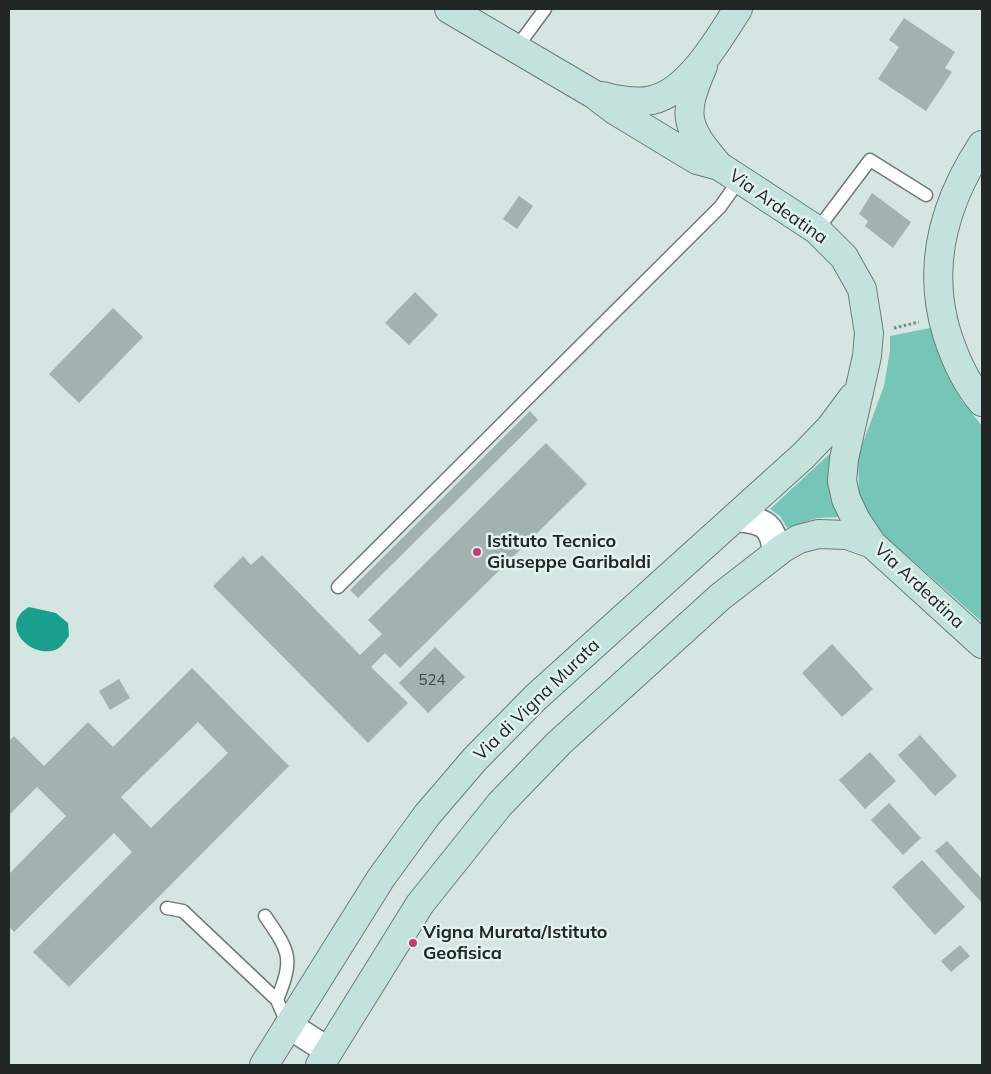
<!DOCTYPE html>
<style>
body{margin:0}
#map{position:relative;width:991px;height:1074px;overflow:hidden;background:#d5e6e2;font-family:Mulish,sans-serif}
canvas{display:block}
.frame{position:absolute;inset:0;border:10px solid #212725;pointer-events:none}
</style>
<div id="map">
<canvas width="991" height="1074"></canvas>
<div class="frame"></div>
</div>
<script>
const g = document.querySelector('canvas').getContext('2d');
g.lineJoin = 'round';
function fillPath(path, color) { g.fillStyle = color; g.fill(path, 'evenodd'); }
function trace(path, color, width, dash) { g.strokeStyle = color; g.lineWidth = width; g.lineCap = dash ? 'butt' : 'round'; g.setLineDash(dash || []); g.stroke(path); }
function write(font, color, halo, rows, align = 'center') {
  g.font = font + ' Mulish,sans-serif'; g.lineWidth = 5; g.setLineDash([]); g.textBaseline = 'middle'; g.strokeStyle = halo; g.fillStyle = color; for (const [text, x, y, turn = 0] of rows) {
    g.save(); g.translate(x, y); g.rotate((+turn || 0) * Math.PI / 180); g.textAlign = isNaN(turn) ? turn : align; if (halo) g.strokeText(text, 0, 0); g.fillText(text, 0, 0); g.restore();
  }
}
fillPath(new Path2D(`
 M935,327l5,28 10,25 11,20 21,26v196l-104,-92 -15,-21 -4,-16 -1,-37 26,-70 6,-36v-14z
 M838,446l5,71 -26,1 -30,10 -7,-12 -10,-7z`), '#75c6b6');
fillPath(new Path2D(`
 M29,607l27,6 12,10 1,13c-5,7 -9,14 -18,15 -25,4 -51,-28 -22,-44z`), '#1b9f8d');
fillPath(new Path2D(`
 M904,18l51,34 -10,16 7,4 -26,39 -48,-32 21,-32 -10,-7z
 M872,193l39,29 -18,26 -28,-22 3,-5 -9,-7z
 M519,196l14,10 -16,23 -14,-10z
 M415,292l23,23 -29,30 -24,-22z
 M113,308l30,29 -64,66 -30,-29z
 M530,411l8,9 -180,178 -8,-8z
 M546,443l41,41 -187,184 -15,-15 -14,14 37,36 -40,40 -155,-157 30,-30 8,9 11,-10 98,100 22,-21 -14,-14z
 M832,644l41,45 -31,28 -40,-44z
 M435,647l30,30 -37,36 -29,-30z
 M192,668l97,98 -220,221 -36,-35 99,-100 -18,-19 -100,99 -5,-6v-52l57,-58 -29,-29 -28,28v-74l5,-5 30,30 44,-44 25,25zM198,722l30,31 -77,75 -30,-31z
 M119,679l11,19 -20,12 -11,-19z
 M920,735l37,41 -22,20 -37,-41z
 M870,752l26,29 -31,28 -26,-29z
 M889,803l32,35 -18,17 -32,-35z
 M947,841l35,38v24l-47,-52z
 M922,860l43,47 -30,28 -43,-48z
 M960,945l10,11 -19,16 -10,-11z`), '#a2b2af');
const service = new Path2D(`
 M517,47l28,-38
 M817,230l53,-70 56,35
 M338,587l382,-380 20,-28
 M167,908l16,3 94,89 11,25
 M265,916c25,36 29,42 12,84`);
const minor = new Path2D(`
 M734,518c28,2 40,5 42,36
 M288,1025l41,26`);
const secondary = new Path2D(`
 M449,9l146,86 21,16 81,49 22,6 34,22 64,42 27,27 18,32 7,44 -2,23 -23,103 -2,22 4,18 10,21 16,24 110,100
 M703,66c-21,49 -19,59 16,100
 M602,96c15,4 34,8 50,4 37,-8 67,-62 86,-91
 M982,145c-38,58 -56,121 -35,189 8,25 18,48 35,68
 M264,1065l117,-187 46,-63 48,-56 60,-61 268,-242 27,-28 23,-31
 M320,1065l100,-161 80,-100 59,-61 161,-146 63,-49 16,-9 19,-5 29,1 25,9`);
trace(service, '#6c7b77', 15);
trace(minor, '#6c7b77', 29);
trace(secondary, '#6c7b77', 30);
trace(new Path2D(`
 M894,328l25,-6`), '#7c8784', 3, [2.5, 2.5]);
trace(service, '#fff', 12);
trace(minor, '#fff', 26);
trace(secondary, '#c3e2dd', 28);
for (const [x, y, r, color] of [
 [477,552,5,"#c63c74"],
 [413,943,5,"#c63c74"]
]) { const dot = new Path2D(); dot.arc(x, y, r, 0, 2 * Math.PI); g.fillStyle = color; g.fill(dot); trace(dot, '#e2f3ef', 2); }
write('15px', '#414a48', null, [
 ["524",432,680]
]);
write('18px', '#212725', '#e2f3ef', [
 ["Via Ardeatina",778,207,35],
 ["Via Ardeatina",919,586,43],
 ["Via di Vigna Murata",537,700,-44]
]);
write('bold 18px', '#212725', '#e2f3ef', [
 ["Istituto Tecnico",487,542],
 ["Giuseppe Garibaldi",487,563],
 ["Vigna Murata/Istituto",423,933],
 ["Geofisica",423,954]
], 'left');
</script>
